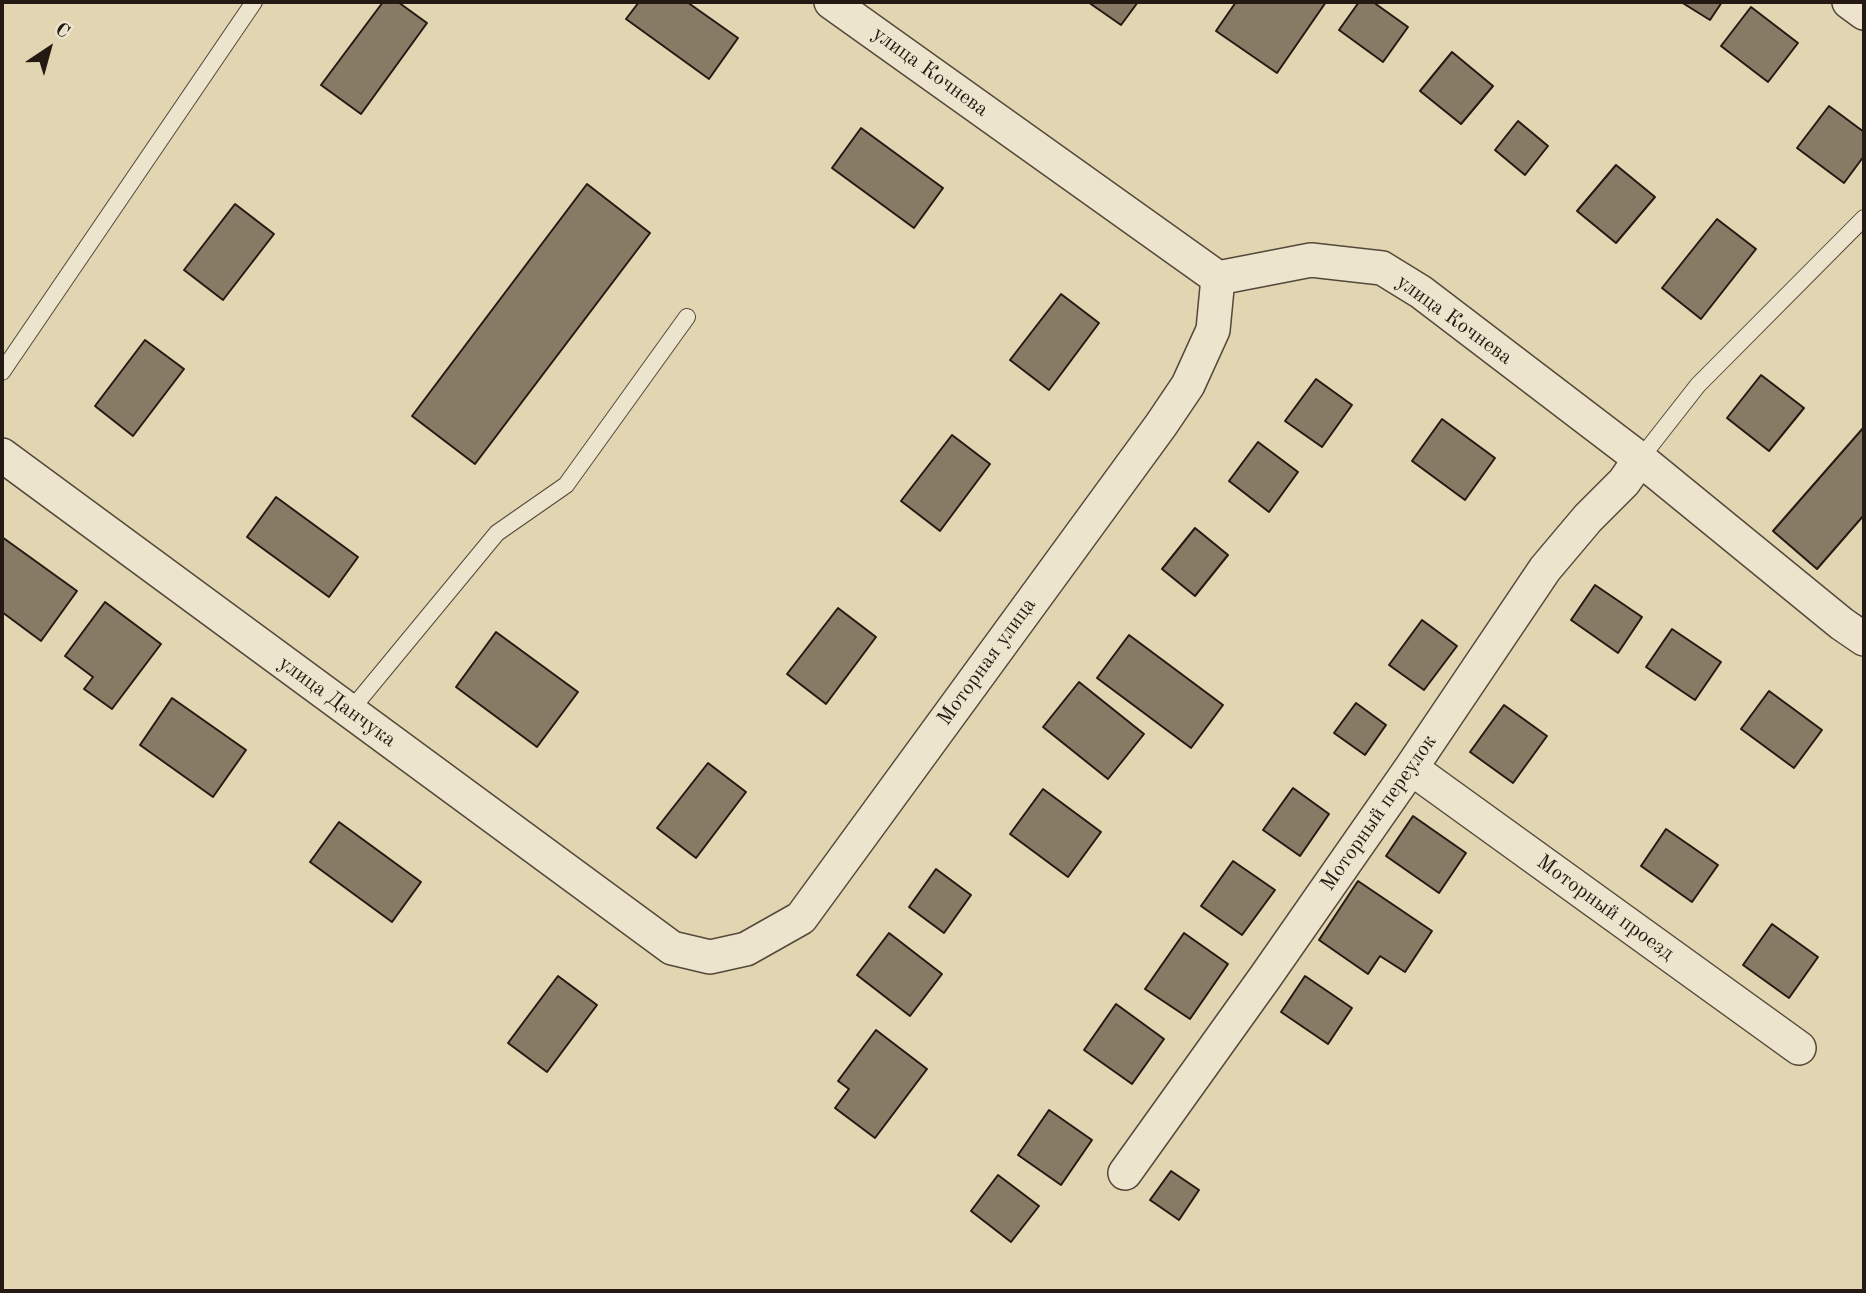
<!DOCTYPE html>
<meta charset="utf-8">
<style>
body{margin:0}
#map{position:relative;width:1866px;height:1293px;overflow:hidden;background:#e2d5b1;font-family:"Old Standard TT",serif}
canvas{display:block}
.frame{position:absolute;inset:0;border:4px solid #251913;pointer-events:none}
.north{position:absolute;left:14px;top:14px;width:70px;height:70px;-webkit-text-stroke:5px #ece4cc;paint-order:stroke;rotate:36deg;font-size:19px;font-weight:700;line-height:28px;text-align:center;color:#251913}
.north::after{content:'';display:block;margin:auto;width:24px;height:32px;background:#251913;clip-path:polygon(50% 0,100% 100%,50% 72%,0 100%)}
</style>
<div id="map">
<canvas width="1866" height="1293"></canvas>
<div class="frame"></div>
<div class="north">С</div>
</div>
<script>
const g = document.querySelector('canvas').getContext('2d');
g.lineJoin = 'round';
function fillPath(path, color) { g.fillStyle = color; g.fill(path, 'evenodd'); }
function trace(path, color, width, dash) { g.strokeStyle = color; g.lineWidth = width; g.lineCap = dash ? 'butt' : 'round'; g.setLineDash(dash || []); g.stroke(path); }
function write(font, color, halo, rows, align = 'center') {
  g.font = font + ' "Old Standard TT",serif'; g.lineWidth = 6; g.setLineDash([]); g.textBaseline = 'middle'; g.strokeStyle = halo; g.fillStyle = color; for (const [text, x, y, turn = 0] of rows) {
    g.save(); g.translate(x, y); g.rotate((+turn || 0) * Math.PI / 180); g.textAlign = isNaN(turn) ? turn : align; if (halo) g.strokeText(text, 0, 0); g.fillText(text, 0, 0); g.restore();
  }
}
const building = new Path2D(`
 M383,2h15l29,21 -66,91 -40,-29z
 M639,2h48l51,36 -29,41 -83,-60z
 M1088,2h50l-17,23z
 M1236,2h90l-49,71 -61,-42z
 M1359,2h14l35,25 -25,35 -44,-32z
 M1681,2h41l-12,18z
 M1751,7l47,36 -30,39 -47,-36z
 M1452,52l41,34 -32,38 -41,-33z
 M1829,106l35,26v24l-20,27 -47,-35z
 M1518,121l30,25 -23,29 -30,-25z
 M861,128l82,60 -29,40 -82,-60z
 M1616,165l39,32 -39,46 -39,-32z
 M587,184l63,49 -175,231 -63,-48z
 M235,204l39,30 -51,66 -39,-30z
 M1717,219l39,30 -55,70 -39,-31z
 M1061,294l38,29 -50,67 -39,-30z
 M145,340l39,29 -51,67 -38,-30z
 M1761,375l43,33 -35,43 -42,-33z
 M1316,379l36,26 -30,42 -37,-26z
 M1442,419l53,39 -30,42 -53,-39z
 M1864,427v88l-47,54 -44,-38z
 M952,435l38,29 -50,67 -39,-30z
 M1258,442l40,30 -29,40 -40,-31z
 M276,497l82,60 -29,40 -82,-60z
 M1195,528l33,27 -33,41 -33,-27z
 M2,537l75,54 -36,50 -39,-29z
 M1595,585l47,32 -24,36 -47,-33z
 M105,602l56,42 -49,65 -28,-20 9,-12 -28,-21z
 M838,608l38,29 -50,67 -39,-30z
 M1422,620l35,26 -33,44 -35,-25z
 M1672,629l49,33 -26,38 -49,-33z
 M496,632l82,60 -41,55 -81,-60z
 M1129,635l94,70 -32,43 -94,-70z
 M1079,682l65,52 -36,45 -65,-52z
 M1769,691l53,39 -28,38 -53,-39z
 M172,698l74,52 -33,47 -73,-52z
 M1356,703l30,22 -21,30 -31,-22z
 M1504,705l43,31 -34,47 -43,-31z
 M708,763l38,29 -50,66 -39,-30z
 M1293,788l36,26 -29,42 -37,-26z
 M1043,789l58,43 -33,45 -58,-43z
 M1413,816l53,37 -27,40 -53,-37z
 M339,822l82,60 -29,40 -82,-60z
 M1666,829l52,36 -26,37 -51,-36z
 M1233,861l42,29 -33,45 -41,-29z
 M936,869l35,26 -27,38 -35,-26z
 M1358,881l74,50 -27,41 -25,-16 -12,18 -49,-34z
 M1772,924l46,33 -29,41 -46,-33z
 M889,933l53,41 -32,42 -53,-41z
 M1184,933l44,31 -38,55 -45,-30z
 M558,976l39,29 -50,67 -39,-29z
 M1305,976l47,32 -24,36 -47,-32z
 M1116,1004l48,35 -32,45 -48,-34z
 M876,1030l51,39 -52,69 -40,-30 14,-19 -11,-8z
 M1049,1110l43,30 -31,45 -43,-30z
 M1171,1171l28,19 -20,30 -29,-20z
 M998,1175l41,31 -28,36 -40,-31z`);
fillPath(building, '#877b65');
trace(building, '#251913', 2);
const service = new Path2D(`
 M2,372l252,-370
 M1640,459l58,-74 166,-167
 M350,711l147,-178 69,-48 121,-168`);
const minor = new Path2D(`
 M831,2l387,276 93,-18 71,8 39,24 219,167 202,165 22,15
 M1849,2l15,11
 M2,455l670,493 38,9 36,-8 55,-31 360,-493 27,-40 25,-55 5,-52
 M1411,768l388,280
 M1125,1173l141,-197 145,-208 134,-199 43,-51 36,-36 16,-23`);
trace(service, '#54483a', 18);
trace(minor, '#54483a', 36);
trace(service, '#ece4cc', 16);
trace(minor, '#ece4cc', 33);
write('21px', '#251913', '#ece4cc', [
 ["улица Кочнева",930,72,36],
 ["улица Кочнева",1454,320,36],
 ["Моторная улица",987,662,-54],
 ["улица Данчука",337,702,36],
 ["Моторный переулок",1379,813,-55],
 ["Моторный проезд",1605,908,36]
]);
</script>
